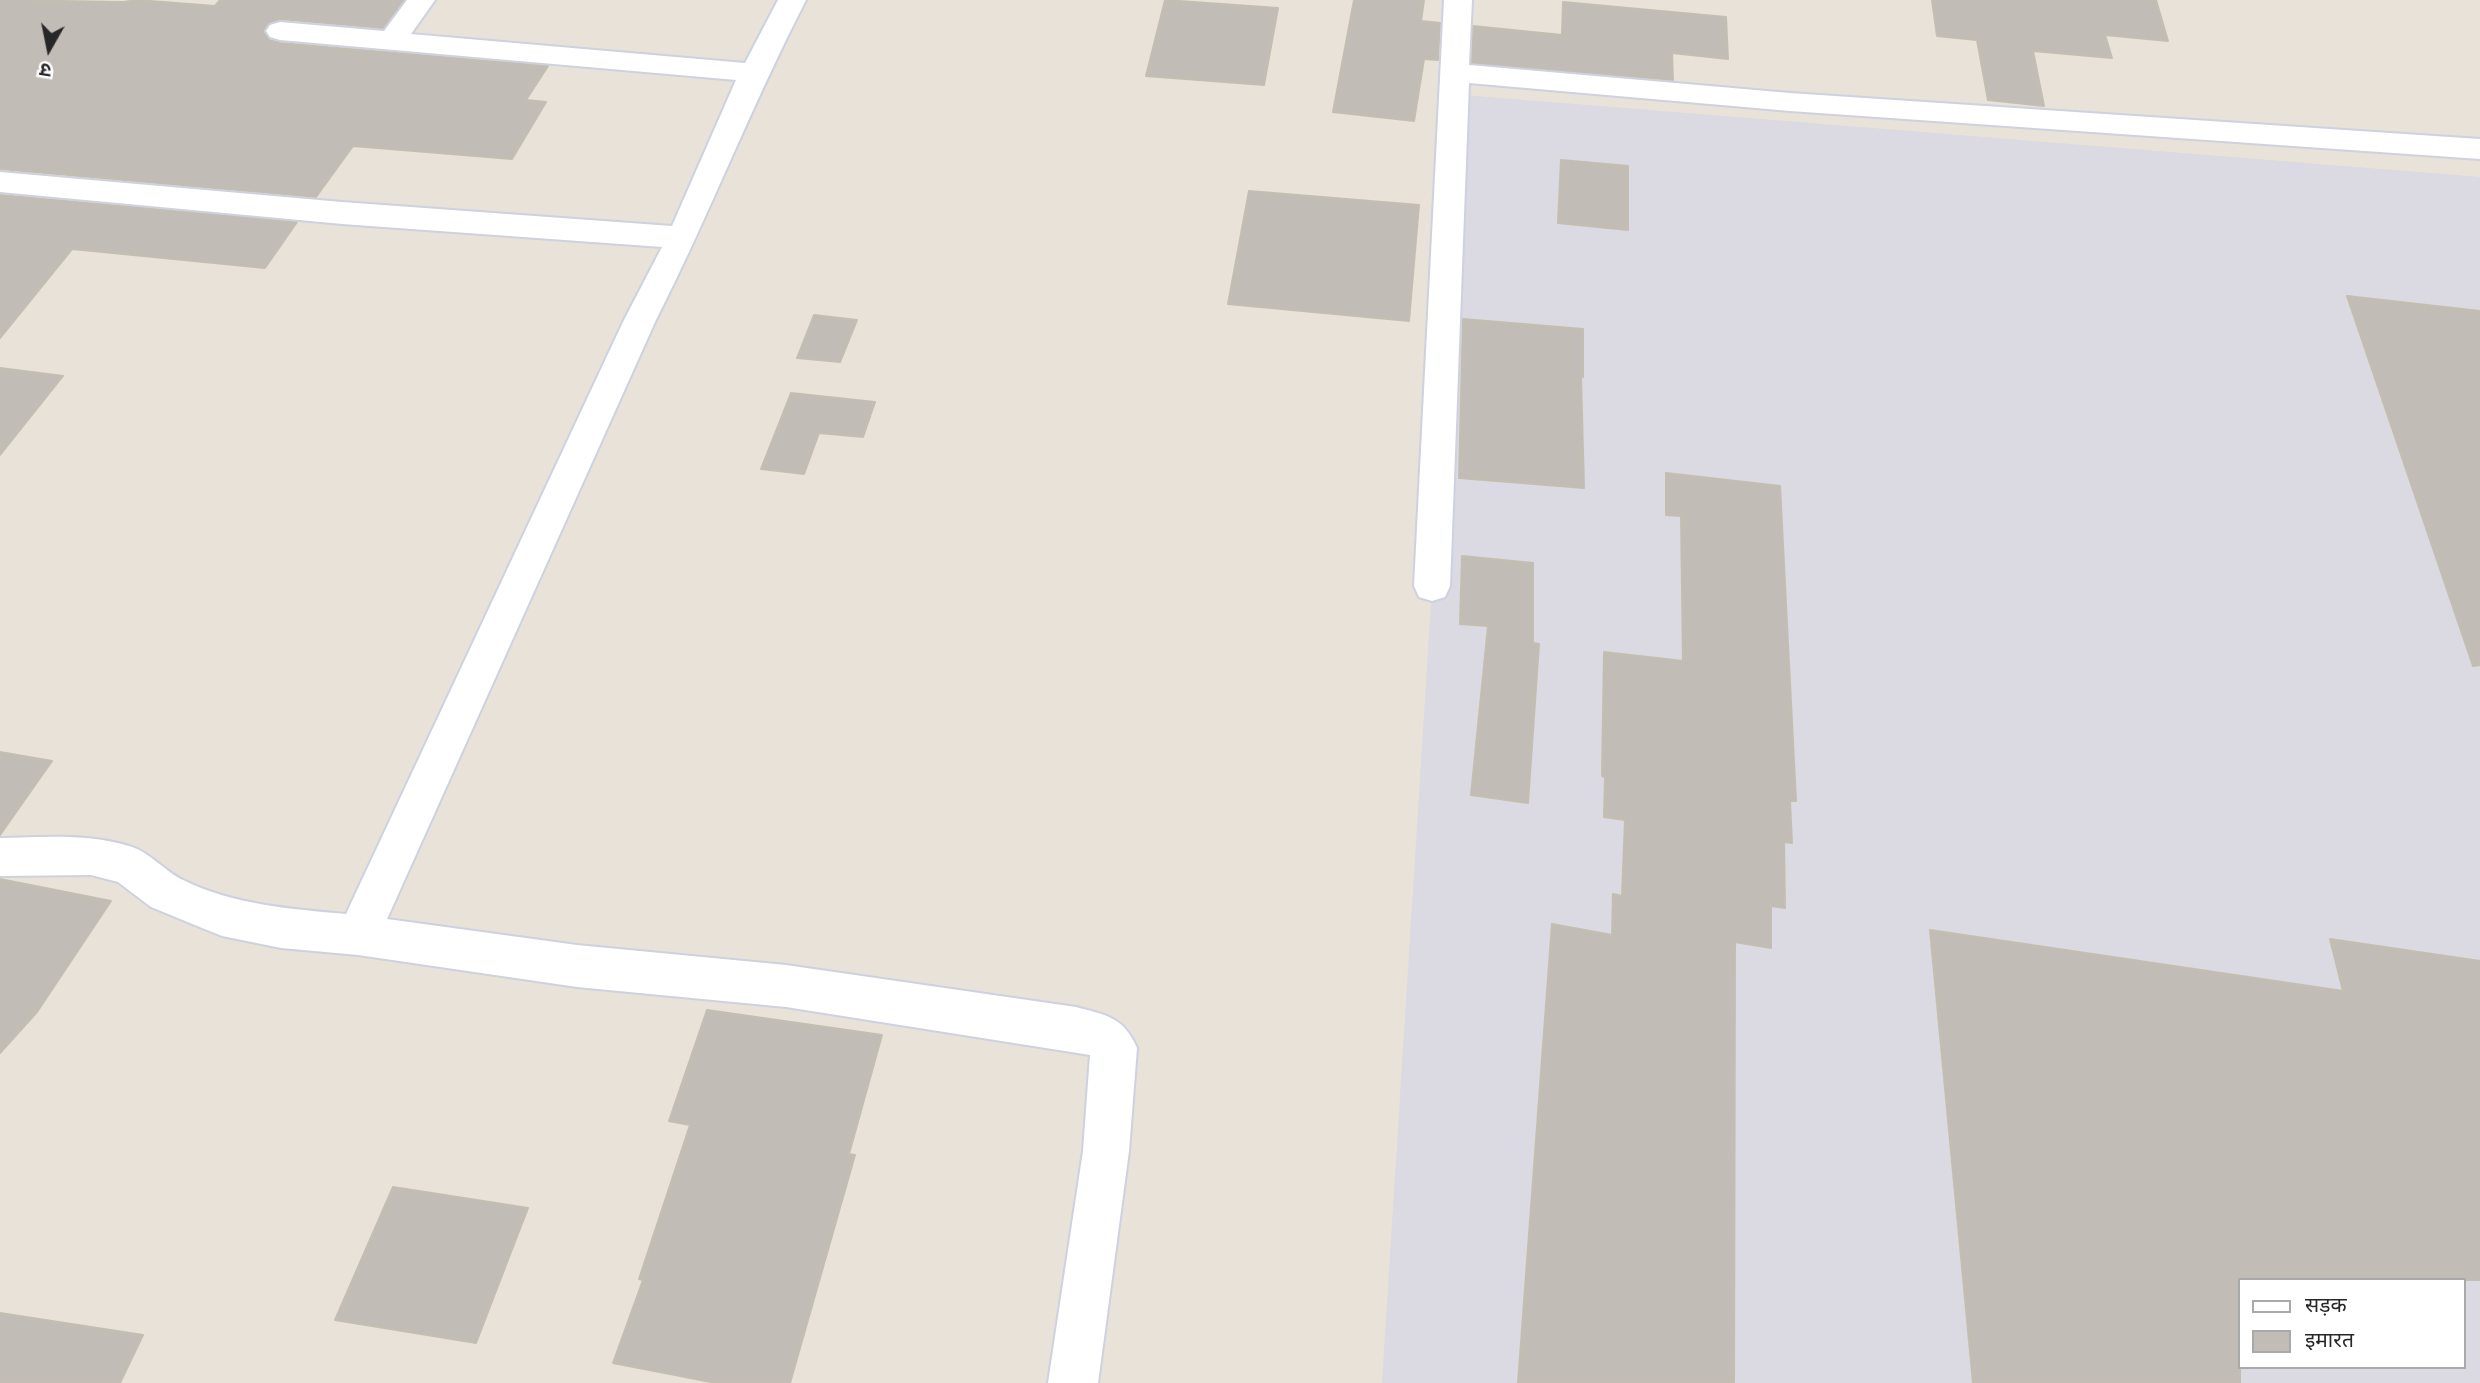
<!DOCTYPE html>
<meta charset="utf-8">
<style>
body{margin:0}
#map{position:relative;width:2480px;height:1383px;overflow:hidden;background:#e9e2d8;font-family:Roboto,"Noto Sans Devanagari",sans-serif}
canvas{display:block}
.legend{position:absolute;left:2238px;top:1278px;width:228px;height:91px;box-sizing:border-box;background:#fff;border:2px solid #a9a9a9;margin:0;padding:9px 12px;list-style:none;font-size:21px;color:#272727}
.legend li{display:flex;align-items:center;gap:14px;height:35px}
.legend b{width:35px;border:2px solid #a9a9a9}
.north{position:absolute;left:14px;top:14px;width:70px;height:70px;-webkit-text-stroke:5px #fff;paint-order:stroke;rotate:189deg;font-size:19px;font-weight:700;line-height:28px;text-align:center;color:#272727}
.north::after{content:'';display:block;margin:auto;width:24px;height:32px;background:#272727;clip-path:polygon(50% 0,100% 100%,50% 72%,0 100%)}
</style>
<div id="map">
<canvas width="2480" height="1383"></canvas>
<ul class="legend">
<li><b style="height:9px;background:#fff"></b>सड़क</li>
<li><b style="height:19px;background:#c1bcb5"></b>इमारत</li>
</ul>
<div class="north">उ</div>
</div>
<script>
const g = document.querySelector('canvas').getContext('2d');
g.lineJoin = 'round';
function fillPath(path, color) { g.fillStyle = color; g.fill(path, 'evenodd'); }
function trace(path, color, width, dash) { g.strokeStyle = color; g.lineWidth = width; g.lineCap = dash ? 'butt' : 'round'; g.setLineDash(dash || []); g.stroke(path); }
fillPath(new Path2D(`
 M1463,95l1017,82v1206h-1098zM2240,1280h224v87h-224z`), '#dbd9e1');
const building = new Path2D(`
 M0,0l123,2 14,-2 78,6 5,-6h184l-21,28 -103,-9 -12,5 -4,8 5,8 11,3 268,23 -22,34 20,2 -34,57 -159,-13 -37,51 -316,-28z
 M1165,0l113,8 -14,77 -118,-9z
 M1354,0h70l-3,21 19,2 -2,37 -14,-1 -10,62 -81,-9z
 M1932,0h224l12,41 -63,-6 7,23 -79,-7 11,55 -56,-6 -11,-60 -40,-4z
 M1563,2l163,15 2,42 -56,-6 1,27 -201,-17 1,-37 89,9z
 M1561,160l67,6v64l-70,-7z
 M1249,191l170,14 -10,116 -181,-17z
 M0,195l297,27 -32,46 -193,-19 -72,89z
 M2347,296l133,15v354l-7,1z
 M814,315l43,5 -17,42 -43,-4z
 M1463,319l120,10v48h-2l3,111 -125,-10z
 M0,368l63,8 -63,79z
 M791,393l84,9 -12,35 -44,-4 -15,41 -43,-5z
 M1666,473l114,13 16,315h-6l2,42 -8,-1 1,66 -14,-2v42l-36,-6 -1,441h-216l34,-459 60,11 1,-41 9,2 3,-76 -21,-3 1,-40 -3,-1 2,-124 79,9 -2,-145 -15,-1z
 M1462,556l71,7v80l6,1 -11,159 -57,-8 17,-169 -28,-2z
 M0,752l52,9 -52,74z
 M0,879l111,22 -74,111 -37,41z
 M1930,930l413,61 -13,-52 150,22v319h-240v103h-267z
 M707,1010l175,25 -33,119 6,1 -65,228h-74l-103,-20 30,-83 -4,-1 51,-154 -21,-4z
 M393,1187l135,21 -52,135 -141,-23z
 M0,1313l143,22 -23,48h-120z`);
fillPath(building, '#c1bcb5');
trace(building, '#c4beb2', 2);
const street = new Path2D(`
 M407,0h28l-24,34 334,29 33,-63h28c-55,106 -97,216 -151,322l-268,597 190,26 209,20 290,42c30,8 48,10 61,41l-8,103 -31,232h-50l35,-232 7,-96 -304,-48 -209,-20 -219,-32 -77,-7 -59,-12 -15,-6 -56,-23 -33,-25 -27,-7 -91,1v-38c43,-1 87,-5 129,8 21,6 35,25 54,34 51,25 108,29 163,34l277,-592 39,-75 -320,-23 -342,-32v-20l342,30 330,24 64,-146 -456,-40 -10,-3 -4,-6 4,-6 10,-3 104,9z
 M1444,0h28l-3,65 321,28 690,46v20l-690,-48 -321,-28 -19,503 -5,11 -13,4 -13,-4 -5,-11z`);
trace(street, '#cdd1e0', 4);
fillPath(street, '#fff');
</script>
